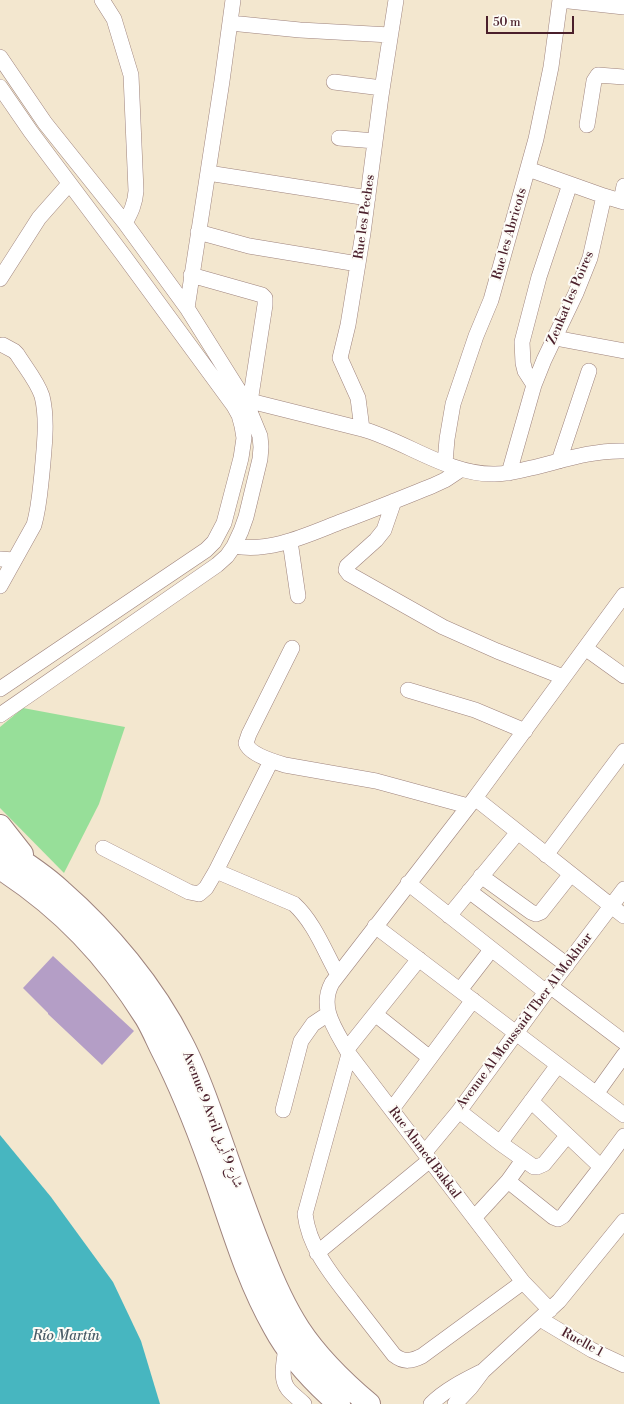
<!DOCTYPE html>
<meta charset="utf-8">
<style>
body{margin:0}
#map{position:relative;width:624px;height:1404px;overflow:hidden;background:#f3e7cf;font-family:"Libre Bodoni",serif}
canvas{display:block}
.scale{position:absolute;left:486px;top:16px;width:88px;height:18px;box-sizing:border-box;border:2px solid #4a1f2b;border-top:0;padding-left:5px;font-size:12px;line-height:14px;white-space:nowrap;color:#4a1f2b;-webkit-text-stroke:3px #fdfcf7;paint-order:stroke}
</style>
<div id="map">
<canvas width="624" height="1404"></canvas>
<div class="scale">50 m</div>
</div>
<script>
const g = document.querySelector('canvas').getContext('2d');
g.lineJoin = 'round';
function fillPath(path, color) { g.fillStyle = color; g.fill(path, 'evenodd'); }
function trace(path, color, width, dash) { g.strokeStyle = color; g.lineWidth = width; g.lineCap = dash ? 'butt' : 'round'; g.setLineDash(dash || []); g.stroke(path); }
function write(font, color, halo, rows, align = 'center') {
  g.font = font + ' "Libre Bodoni",Amiri,serif'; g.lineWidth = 4; g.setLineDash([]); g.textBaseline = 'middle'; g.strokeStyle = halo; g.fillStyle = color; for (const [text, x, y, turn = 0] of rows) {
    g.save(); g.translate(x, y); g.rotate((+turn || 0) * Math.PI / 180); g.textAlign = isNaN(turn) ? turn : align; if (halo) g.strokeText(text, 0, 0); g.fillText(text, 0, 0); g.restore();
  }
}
fillPath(new Path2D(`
 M23,708l102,19 -26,77 -35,69 -64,-65v-81z`), '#97df99');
fillPath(new Path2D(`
 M0,1135l51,62 62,85 28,59 19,63h-160z`), '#47b6c0');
fillPath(new Path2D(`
 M53,956l81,75 -32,34 -54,-51v-1l-25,-25z`), '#b49ec6');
const minor = new Path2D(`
 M102,0l12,19 17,56 5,116c-1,13 -5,21 -11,32
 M560,0l64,7
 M230,23l70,7 90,5
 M0,57l45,66 80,100 62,85 59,94 14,34 1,11 -1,12 -14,58 -5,14 -7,15 -7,10 -10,9 -217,150
 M334,82l48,6
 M0,87l31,45 93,124 110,150 5,9 3,11 2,12 -3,20 -17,65 -10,19 -8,8 -206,139
 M587,125l7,-44 4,-6 26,2
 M339,138l36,3
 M208,173l160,25
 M604,196l20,6
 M621,201l3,-15
 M198,232l51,14 109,18
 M191,275l71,20 3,3v7l-15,97
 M0,279l39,-61 30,-34
 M187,308l35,-227 11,-81
 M555,338l69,13
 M534,385l-9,-14 -2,-8 -1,-21 17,-65 31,-93
 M238,404l8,-2 12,1 104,26c44,12 86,46 133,45 12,0 24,-3 36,-6 30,-7 61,-18 93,-17
 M362,429l-4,-31 -18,-40 8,-33 15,-92 18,-137 15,-96
 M559,461l30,-90
 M445,463l2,-24 6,-35 23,-68 15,-36 45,-161 15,-72 9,-67
 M509,473l25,-88 10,-25 32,-67 14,-35 14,-62 -76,-27
 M394,501l-10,29 -8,10 -29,26 -1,4 3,4 94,53 54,24 66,26
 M290,541l8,55
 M234,546c37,7 75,-12 109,-25 30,-11 59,-23 89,-35l13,-6 15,-10
 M0,559l14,1
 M0,586l34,-61c5,-17 6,-34 8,-52 2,-24 6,-53 0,-77 -5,-15 -17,-29 -25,-42l-3,-3 -11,-6
 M292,648l-43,86 -3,9c3,11 29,19 39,22l91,16 92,25
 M585,648l39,28
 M408,690l67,20 50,21
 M475,798l149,118
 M103,848l86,44 10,2 7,-6 10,-17 55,-110
 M546,855l78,-104
 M216,871l78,33c20,18 31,48 44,71
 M481,876l50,36 5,2 5,-2 30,-38
 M408,883l138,109
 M469,891l98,74
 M449,916l69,-84
 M375,926l249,189
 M550,986l74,56
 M460,990l31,-40
 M375,1014l55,44
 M347,1049l72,-90
 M349,1054l-44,160c4,34 27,61 47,87 14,18 28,36 42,54 10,8 18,6 28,1l101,-74
 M596,1094l28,-39
 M531,1101l70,66 23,-31
 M392,1109l81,-109
 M283,1110l18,-69 12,-17 15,-10
 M459,1111l41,32 34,24h3l7,-3 23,-28
 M500,1143l58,-78
 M425,1152l34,-41 87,-119 78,-103
 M508,1181l45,36 5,2 5,-3 38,-49
 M474,1218l34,-37 15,-21
 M317,1253l113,-93
 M550,1310l-27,-28 -174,-228c-12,-23 -31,-45 -17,-71l143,-185 149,-203
 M540,1319l52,31 32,15
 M286,1346c-1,14 -7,31 2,43 4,5 11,10 16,15
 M431,1404c14,-14 32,-23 50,-32
 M455,1404l16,-17 12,-16 76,-70 65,-80`);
const highway = new Path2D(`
 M0,826l22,28
 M0,847c21,13 43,27 61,44 47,41 93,96 121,152 11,21 19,42 27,64 18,49 34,99 54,148 10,26 21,51 36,74 19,29 44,53 70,75
 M0,868c62,40 107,88 146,150 6,10 11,22 16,32 19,37 34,75 48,114 20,55 35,112 64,163 15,28 41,56 65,77`);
trace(minor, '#9e837d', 16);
trace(highway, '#9e837d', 24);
trace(minor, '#fff', 15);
trace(highway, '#fff', 22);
write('13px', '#4a1f2b', '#fdfcf7', [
 ["Rue les Peches",365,217,-82],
 ["Rue les Abricots",510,234,-74],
 ["Zenkat les Poires",571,298,-67],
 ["Avenue Al Moussaid Tber Al Mokhtar",525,1021,-53],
 ["Avenue 9 Avril شارع 9 أبريل",212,1120,69],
 ["Rue Ahmed Bakkal",424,1153,53],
 ["Ruelle 1",582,1343,29]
]);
write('italic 14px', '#495b67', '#fdfcf7', [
 ["Río Martín",66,1337]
]);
</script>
